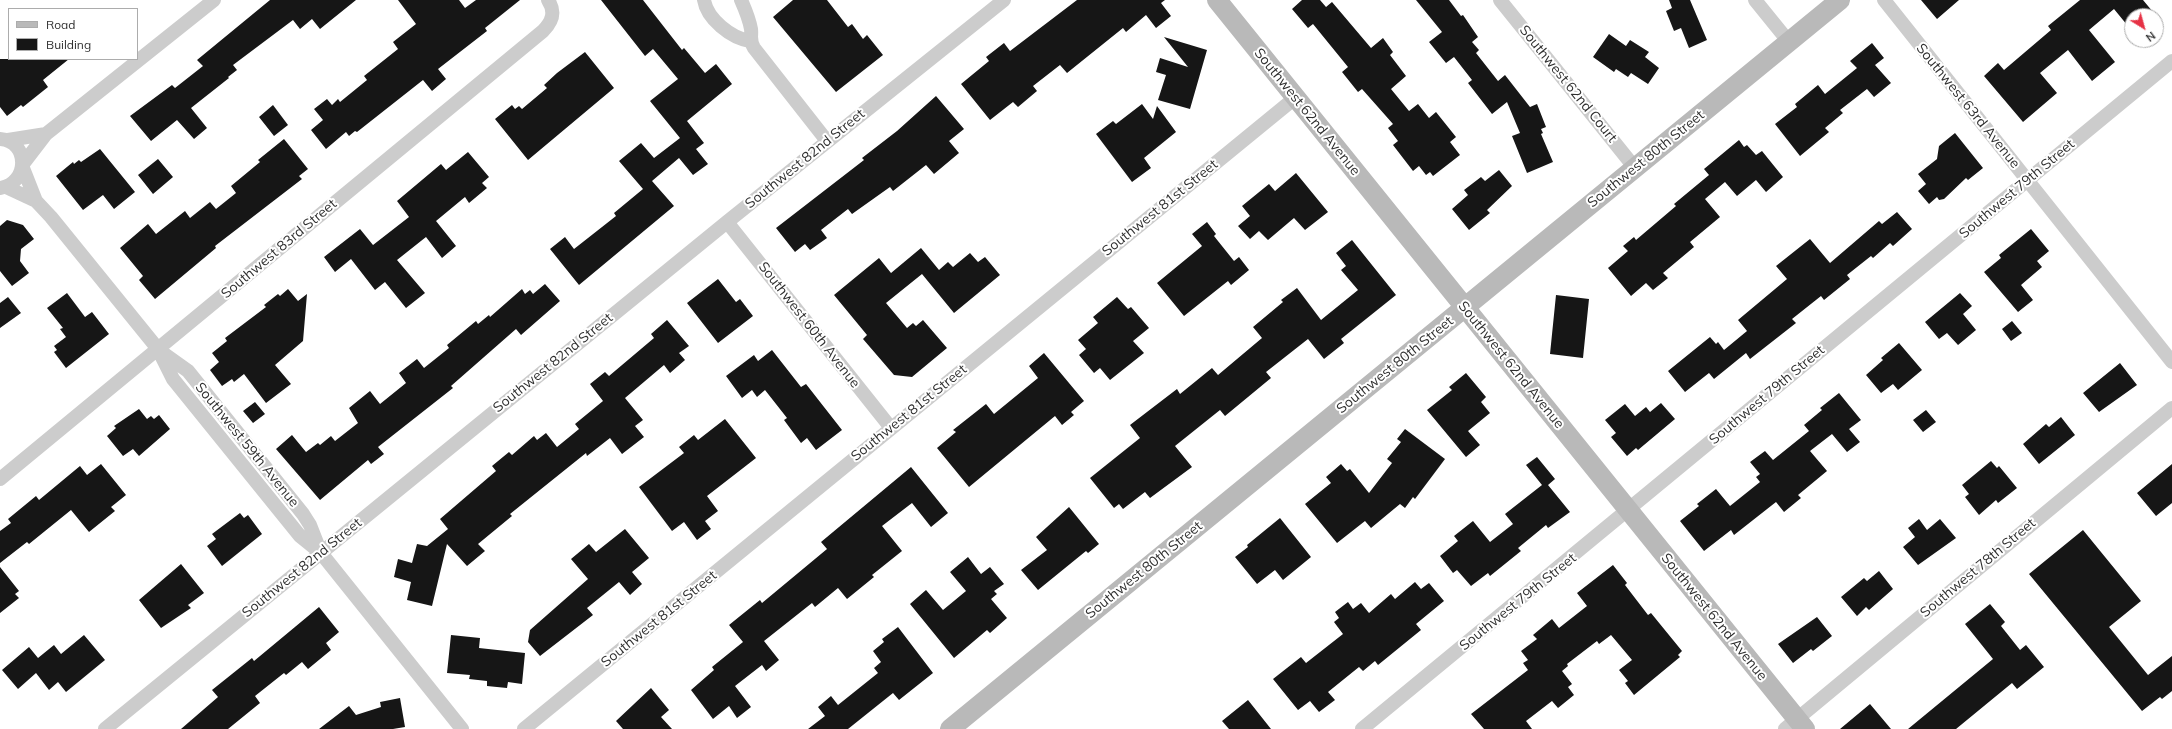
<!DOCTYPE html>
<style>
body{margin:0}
#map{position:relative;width:2172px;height:729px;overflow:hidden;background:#fff;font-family:Mulish,sans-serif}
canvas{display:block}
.legend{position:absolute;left:8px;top:8px;width:130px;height:52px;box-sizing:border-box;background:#fff;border:1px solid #acacac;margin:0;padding:5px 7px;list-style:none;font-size:12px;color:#2f2f2f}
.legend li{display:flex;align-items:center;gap:8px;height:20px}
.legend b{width:20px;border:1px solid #acacac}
.north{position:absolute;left:2124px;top:8px;width:40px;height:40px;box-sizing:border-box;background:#fff;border:1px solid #acacac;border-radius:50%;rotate:143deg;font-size:11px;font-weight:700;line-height:16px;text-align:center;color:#2f2f2f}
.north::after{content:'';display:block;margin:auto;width:14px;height:18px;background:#e63245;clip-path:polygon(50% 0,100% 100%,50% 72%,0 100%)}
</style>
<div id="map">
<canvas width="2172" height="729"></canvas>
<ul class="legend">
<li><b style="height:5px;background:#b9b9b9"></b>Road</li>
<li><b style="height:11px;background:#161616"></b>Building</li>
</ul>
<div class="north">N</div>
</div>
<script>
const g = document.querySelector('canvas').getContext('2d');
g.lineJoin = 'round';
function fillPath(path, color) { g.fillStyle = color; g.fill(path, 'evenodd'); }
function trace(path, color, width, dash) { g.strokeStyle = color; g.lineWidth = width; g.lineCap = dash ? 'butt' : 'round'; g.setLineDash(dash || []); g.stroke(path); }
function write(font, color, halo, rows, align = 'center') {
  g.font = font + ' Mulish,sans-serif'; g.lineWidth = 4; g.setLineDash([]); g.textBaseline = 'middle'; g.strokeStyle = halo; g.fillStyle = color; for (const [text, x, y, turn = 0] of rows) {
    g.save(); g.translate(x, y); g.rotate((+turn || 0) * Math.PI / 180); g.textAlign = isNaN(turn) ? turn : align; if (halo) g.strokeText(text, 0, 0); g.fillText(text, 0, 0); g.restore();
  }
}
fillPath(new Path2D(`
 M270,0h86l-36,29 -8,-10 -12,10 -7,-9 -60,45 4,5 -9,7 1,1 -38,30 16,20 -13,11 -17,-19 -26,21 -21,-25 42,-31 3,3 28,-22 -6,-6z
 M398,0h61l6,8 11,-8h44l-35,28 2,3 -49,38 8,10 -14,12 -9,-11 -66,52 -2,-1 -6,5 -3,-4 -20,17 -15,-19 12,-10 -9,-11 13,-10 5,6 6,-6 2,3 27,-22 -3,-4 34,-27 -5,-7 23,-18z
 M601,0h42l39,50 2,-2 21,25 11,-9 16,20 -45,37 17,22 -8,6 12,15 -15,11 -14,-17 -27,23 22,25 -95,79 -29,-36 15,-12 9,12 42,-33 -2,-3 29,-24 -24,-28 22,-18 13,15 26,-20 -30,-37 28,-22 -25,-30 -8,7z
 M793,0h34l21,27 4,-3 11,15 4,-4 16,20 -47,37 -63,-75z
 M1077,0h88l-4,3 10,13 -15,12 -10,-13 -20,17 -3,-4 -56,45 -7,-8 -27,21 4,5 -19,16 -5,-5 -23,18 -29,-36 28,-23 -3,-4 18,-14 6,8z
 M1302,0h18l6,7 6,-5 39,46 12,-10 10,14 -3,3 16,21 -15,13 18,22 9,-7 11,14 7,-6 20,25 -6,5 10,13 -27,21 -3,-4 -4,3 -7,-9 -6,5 -20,-26 5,-4 -10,-13 5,-4 -31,-35 -4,3 -16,-20 6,-5 -35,-43 -5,4 -16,-19z
 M1416,0h33l12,16 2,-1 15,22 -6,5 7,8 -3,3 22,28 7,-6 25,32 7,-3 9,23 -5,2 2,4 -2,1 12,28 -26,11 -15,-37 8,-3 -13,-31 -15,12 -24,-31 4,-3 -18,-23 -8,6 -17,-21 13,-10z
 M1669,0h21l17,40 -18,8 -8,-20 -7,3 -8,-20 6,-3z
 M1921,0h38l-22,19z
 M2080,0h63l20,24 -7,5v-13h-24v15l-18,-22 -25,21 26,32 -23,19 -24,-31 -28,23 17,20 -34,29 -39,-46 14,-13 6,7 47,-40 -3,-4z
 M1609,34l17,12 4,-6 19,12 -4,5 14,11 -11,16 -17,-11 -3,4 -12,-8 -2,3 -21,-15z
 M1164,37l43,13 -17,59 -32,-9 8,-25 -10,-3 4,-14 28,9z
 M1872,43l12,15 -9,7 16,18 -17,14 -7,-8 -27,21 3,3 -18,15 4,4 -29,24 -25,-32 22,-17 -2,-3 23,-19 7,9 32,-26 -7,-7z
 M585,52l29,36 -86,72 -33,-41 17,-14 3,4 4,-3 3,3 25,-21 -3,-3 13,-12z
 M0,59h69l-26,21 5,7 -25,20 -2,-2 -14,11 -7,-9z
 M936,96l28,33 -15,12 10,12 -25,21 -8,-9 -33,26 -3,-4 -38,27 -4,-5 -27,21 6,8 -17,12 -5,-6 -10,8 -19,-24 88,-68 -2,-2 35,-27z
 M1142,104l11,15 4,-13 19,26 -32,26 7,10 -19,14 -36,-48 17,-13 3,3z
 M273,105l15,20 -14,11 -15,-19z
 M1955,133l28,35 -15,12 -2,-2 -22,21 -5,1 -2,-3 -8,7 -11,-13 8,-7 -8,-10 19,-15 2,-13z
 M284,139l24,30 -9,7 3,3 -87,67 1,2 -61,51 -16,-19 4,-4 -23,-28 28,-24 8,10 29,-23 5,7 20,-16 6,7 20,-16 -5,-7 29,-24 -2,-2z
 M1739,140l5,7 3,-2 9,10 6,-4 21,26 -17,15 -10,-12 -19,16 -12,-14 -20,17 15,18 -30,25 4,5 -31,26 5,5 -15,12 -7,-7 -15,13 -23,-28 20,-17 -5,-5 11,-9 2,3 40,-34 -2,-2 35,-29 -5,-6z
 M100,149l35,43 -21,17 -11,-14 -20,15 -27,-34 17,-14 1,2 5,-4 2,2z
 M468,152l21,25 -7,6 5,5 -18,15 -4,-6 -29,24 20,25 -14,12 -16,-21 -29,23 28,33 -19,15 -21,-26 -10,8 -24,-31 -16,13 -11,-15 36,-28 13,16 36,-28 -12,-16 44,-37 5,6z
 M158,159l15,18 -20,17 -15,-19z
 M1499,170l13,16 -25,24 3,3 -21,17 -17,-21 16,-14 -4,-5 17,-13 4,4z
 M1296,173l32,39 -23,18 -11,-12 -26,22 -9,-9 -9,8 -12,-13 12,-10 -8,-10 27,-22 6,7z
 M1897,212l15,17 -19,17 -3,-3 -17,15 -2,-2 -24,19 3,4 -26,21 -3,-4 -29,23 4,4 -46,36 -4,-6 -32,26 -5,-6 -24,19 -17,-21 42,-34 6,7 2,-2 6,8 23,-19 -9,-11 49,-41 -11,-13 34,-27 20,24 49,-42 3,3z
 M7,220l16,5 11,14 -13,10 -1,12 9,12 -17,13 -12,-15v-45z
 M1207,222l9,12 -2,2 20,25 5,-4 10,13 -18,15 -3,-4 -44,35 -27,-33 45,-37 -10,-12z
 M2031,229l18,22 -12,10 5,6 -21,18 12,15 -15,12 -34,-40 17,-14 -2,-3z
 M1352,240l44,55 -55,44 3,4 -20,16 -16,-20 -42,33 5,6 -46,38 -5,-6 -45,36 17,21 -42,31 -5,-6 -22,17 -4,-5 -5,4 -24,-30 50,-40 -10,-13 47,-36 3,5 32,-26 6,7 44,-37 -9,-11 30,-25 -2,-2 16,-12 24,32 37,-30 -17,-20 5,-4 -10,-13z
 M921,248l18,22 9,-8 5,5 17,-14 8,9 7,-5 15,18 -46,38 -32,-39 -36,29 21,25 6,-5 3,3 7,-6 24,28 -35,29 -18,-2 -31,-36 4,-4 -33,-40 45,-37 12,15z
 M718,279l18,23 4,-3 13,17 -35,27 -31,-40z
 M545,284l15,17 -39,34 -5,-6 -65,57 2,2 -75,59 6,7 -13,10 -3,-4 -48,40 -44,-51 16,-14 14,17 12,-9 2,2 11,-9 4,5 23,-18 -9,-15 21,-17 10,13 26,-21 -7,-10 18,-14 7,9 25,-20 -2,-3 29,-24 2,3 11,-9 1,2 32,-28 3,5 5,-4 3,4z
 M288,289l10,12 9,-7 -4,47 -28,24 16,19 -25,19 -22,-29 -10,8 -2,-3 -10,7 -12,-16 9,-8 -7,-9 15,-12 -2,-3 41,-31 -2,-2 14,-11 2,2z
 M67,293l18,24 7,-5 17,22 -43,34 -12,-16 3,-2 -3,-4 12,-9 -6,-8 3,-1 -16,-20z
 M1960,293l12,13 -9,8 13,16 -18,15 -11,-12 -8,6 -14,-17z
 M1556,295l33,4 -6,59 -33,-4z
 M8,297l13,16 -21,15v-25z
 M1117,297l11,12 3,-2 18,21 -16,13 11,12 -34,27 -10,-12 -6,5 -15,-18 7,-6 -8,-9 20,-17 -5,-6z
 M667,320l22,26 -10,7 6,7 -15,13 -6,-8 -39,33 18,22 -8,6 9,11 -22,17 -12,-16 -23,18 -1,-3 -76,61 2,2 -34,28 7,7 -18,15 -20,-22 -15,62 -25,-6 4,-18 -17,-5 4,-18 14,4 5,-19 10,2 21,-17 -8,-10 56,-48 -4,-5 17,-14 3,3 22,-19 3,4 9,-7 11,14 22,-18 -4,-5 28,-23 -13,-17 15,-12 4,4 45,-38 -3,-4z
 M2012,321l10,12 -11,8 -9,-12z
 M1899,343l23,27 -24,20 -5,-6 -12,9 -15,-18 17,-15 -2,-2z
 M772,350l29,37 5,-3 36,46 -26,20 -9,-12 -6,5 -17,-23 3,-2 -22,-28 -8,7 -5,-7 -10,8 -16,-22 28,-21 4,6z
 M1044,353l40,48 -13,11 3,3 -12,10 -7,-9 -86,71 -32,-39 19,-16 -3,-2 33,-26 8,10 44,-36 -9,-12z
 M2120,363l17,22 -38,27 -16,-19z
 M1466,373l20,24 -5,5 9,11 -22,18 12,14 -14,12 -39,-47 25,-20 -3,-3z
 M1839,393l22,27 -12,9 11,13 -13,10 -15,-18 -22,17 17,20 -29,24 3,3 -17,14 -8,-10 -42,33 -3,-5 -27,21 -24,-30 19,-15 -2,-2 19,-15 14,17 30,-24 -4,-5 4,-3 -10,-12 15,-11 8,9 36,-29 -5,-6 18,-15 -2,-2z
 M255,402l10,12 -12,9 -10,-12z
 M1661,403l14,16 -37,31 -2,-2 -9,8 -16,-19 5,-4 -11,-13 20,-16 10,12 11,-9 4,5z
 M139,409l8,10 4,-3 3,3 5,-4 11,14 -31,27 -6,-7 -10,7 -16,-20 9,-8 -2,-2z
 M1926,410l10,12 -13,10 -10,-12z
 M2061,417l14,18 -36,29 -16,-20 23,-20 3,3z
 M725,419l31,39 -49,38 11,15 -13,10 6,8 -14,11 -13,-18 -12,9 -33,-44 45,-34 -5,-6 15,-12 4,5z
 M1405,429l40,30 -30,40 -2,-2 -8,11 -5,-4 -29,24 -6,-7 -28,22 -32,-39 26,-21 -5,-6 15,-13 6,7 3,-2 19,24 23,-30 -5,-4 14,-17 -4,-3z
 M1537,457l18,22 -7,6 22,27 -22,16 -2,-3 -28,23 3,3 -31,25 -2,-3 -17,13 -14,-16 -4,3 -13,-17 18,-15 -4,-5 19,-15 17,21 23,-18 -8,-10 37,-29 -16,-20z
 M1991,461l6,7 2,-2 18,22 -19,15 -2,-3 -17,15 -14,-18 4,-3 -7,-9z
 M101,464l25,31 -15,12 4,4 -26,21 -18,-22 -42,34 -2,-2 -27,21v-32l11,-8 -3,-4 28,-23 3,4 41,-34 7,9z
 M2172,464v39l-16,13 -19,-23z
 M911,467l37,46 -17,14 -19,-24 -30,23 20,25 -30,24 2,2 -27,22 -9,-11 -23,19 -3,-4 -48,38 15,19 -13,11 -4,-6 -27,21 16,21 -14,11 -8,-12 -16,13 -22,-29 23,-20 -2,-3 31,-25 -14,-17 31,-25 2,3 65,-54 -6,-7z
 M1069,507l30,37 -11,9 -2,-2 -48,39 -17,-20 26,-20 -11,-13z
 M240,513l4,5 4,-3 14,19 -40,32 -15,-20 9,-7 -4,-5z
 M1280,518l31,39 -28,23 -8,-10 -18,14 -22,-27 13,-10 -1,-2z
 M1919,519l8,11 13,-11 16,19 -38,27 -15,-18 12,-10 -7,-9z
 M625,529l24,29 -17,14 10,12 -12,11 -11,-13 -32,26 6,7 -53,41 -12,-14 2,-12 58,-51 -17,-20 18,-15 7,8z
 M2083,530l58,71 -32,26 39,48 24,-19v35l-10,8 -2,-2 -18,14 -113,-137z
 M968,557l13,17 9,-7 14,17 -10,7 3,3 -6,5 16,19 -17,15 -3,-3 -33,28 -44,-54 16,-14 17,20 23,-19 -16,-19z
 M181,564l23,29 -16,12 3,3 -30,20 -22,-28z
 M1613,565l14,18 -2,2 23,30 3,-2 31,38 -4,4 2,2 -46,38 -9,-12 3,-2 -9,-11 13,-10 -21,-25 -12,9 -2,-3 -30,23 1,2 -6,5 10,13 -4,3 6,8 -16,13 -6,-7 -26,20 6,8h-48l-13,-15 57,-44 -5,-7 5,-3 -7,-9 16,-12 -4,-4 19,-16 7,9 28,-22 -10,-13z
 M0,567l19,24 -4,3 4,4 -19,15z
 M1879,571l14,18 -24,21 -3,-3 -9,9 -16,-19 23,-19 3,3z
 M1415,582l6,7 8,-6 15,18 -28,23 5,6 -43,35 -3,-4 -12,10 -4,-4 -31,25 7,8 -16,12 -9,-11 -12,9 -25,-31 28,-22 5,6 37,-29 -9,-12 5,-4 -4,-6 13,-10 5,7 8,-6 8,10 22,-19 4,5z
 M1990,604l15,18 -4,4 19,24 6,-5 18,22 -27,22 -5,-6 -56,46h-48l85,-70 -28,-35z
 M319,607l20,25 -13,11 5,7 -23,19 -6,-7 -16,13 -2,-2 -29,23 5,7 -32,26h-47l37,-32 -6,-7 40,-32 2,3z
 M1817,617l15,19 -19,15 -2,-2 -18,14 -15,-19z
 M898,627l35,46 -34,27 -6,-7 -45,36h-40l17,-13 -7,-9 13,-11 7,9 40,-32 -4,-5 7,-6 -8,-11 11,-9 -2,-3z
 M84,635l21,25 -39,32 -8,-10 -9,8 -13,-17 -18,16 -16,-19 27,-23 9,11 16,-13 7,9z
 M451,635l29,3 -1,10 46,5 -3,31 -14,-2 -1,6 -20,-2v-5l-18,-2 1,-4 -23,-2z
 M651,688l18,22 -8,7 11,12h-49l-7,-8z
 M400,698l5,29 -12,2h-74l30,-23 7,9 25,-8 -1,-5z
 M1248,700l23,29h-42l-7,-8z
 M1870,704l21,25h-51z`), '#161616');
trace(new Path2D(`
 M704,0c3,19 27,38 46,41
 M741,0c4,9 8,18 10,29 1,7 -2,11 3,19l73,93
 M1500,0l135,168
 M1755,0l34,42
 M1884,0l288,362
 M0,139c30,2 29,45 0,49
 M8,140l38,-6
 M23,164l23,-30 168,-134
 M23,168l13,33
 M6,187l30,14 15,16 107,132 15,30 127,157 21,17 141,176
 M727,222l164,206
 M160,351l28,20 115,143 7,11 11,28
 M0,479l543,-448c9,-9 13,-19 5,-31
 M105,729l622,-507 277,-222
 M524,729l771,-631
 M1362,729l810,-668
 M1785,729l387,-321`), '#ccc', 14);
trace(new Path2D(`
 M1217,0l588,729
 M950,729l890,-729`), '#b9b9b9', 20);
write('14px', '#2f2f2f', '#fff', [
 ["Southwest 62nd Court",1568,84,51],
 ["Southwest 63rd Avenue",1968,106,51],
 ["Southwest 62nd Avenue",1307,112,51],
 ["Southwest 82nd Street",805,159,-39],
 ["Southwest 80th Street",1646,159,-39],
 ["Southwest 79th Street",2017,189,-40],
 ["Southwest 81st Street",1160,208,-39],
 ["Southwest 83rd Street",279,249,-40],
 ["Southwest 60th Avenue",809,325,52],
 ["Southwest 82nd Street",553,363,-39],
 ["Southwest 80th Street",1395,365,-39],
 ["Southwest 62nd Avenue",1511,365,51],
 ["Southwest 79th Street",1767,395,-40],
 ["Southwest 81st Street",909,413,-39],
 ["Southwest 59th Avenue",247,445,51],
 ["Southwest 82nd Street",302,568,-39],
 ["Southwest 78th Street",1978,568,-40],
 ["Southwest 80th Street",1144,570,-39],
 ["Southwest 79th Street",1518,602,-39],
 ["Southwest 62nd Avenue",1714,617,51],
 ["Southwest 81st Street",659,619,-39]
]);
</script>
